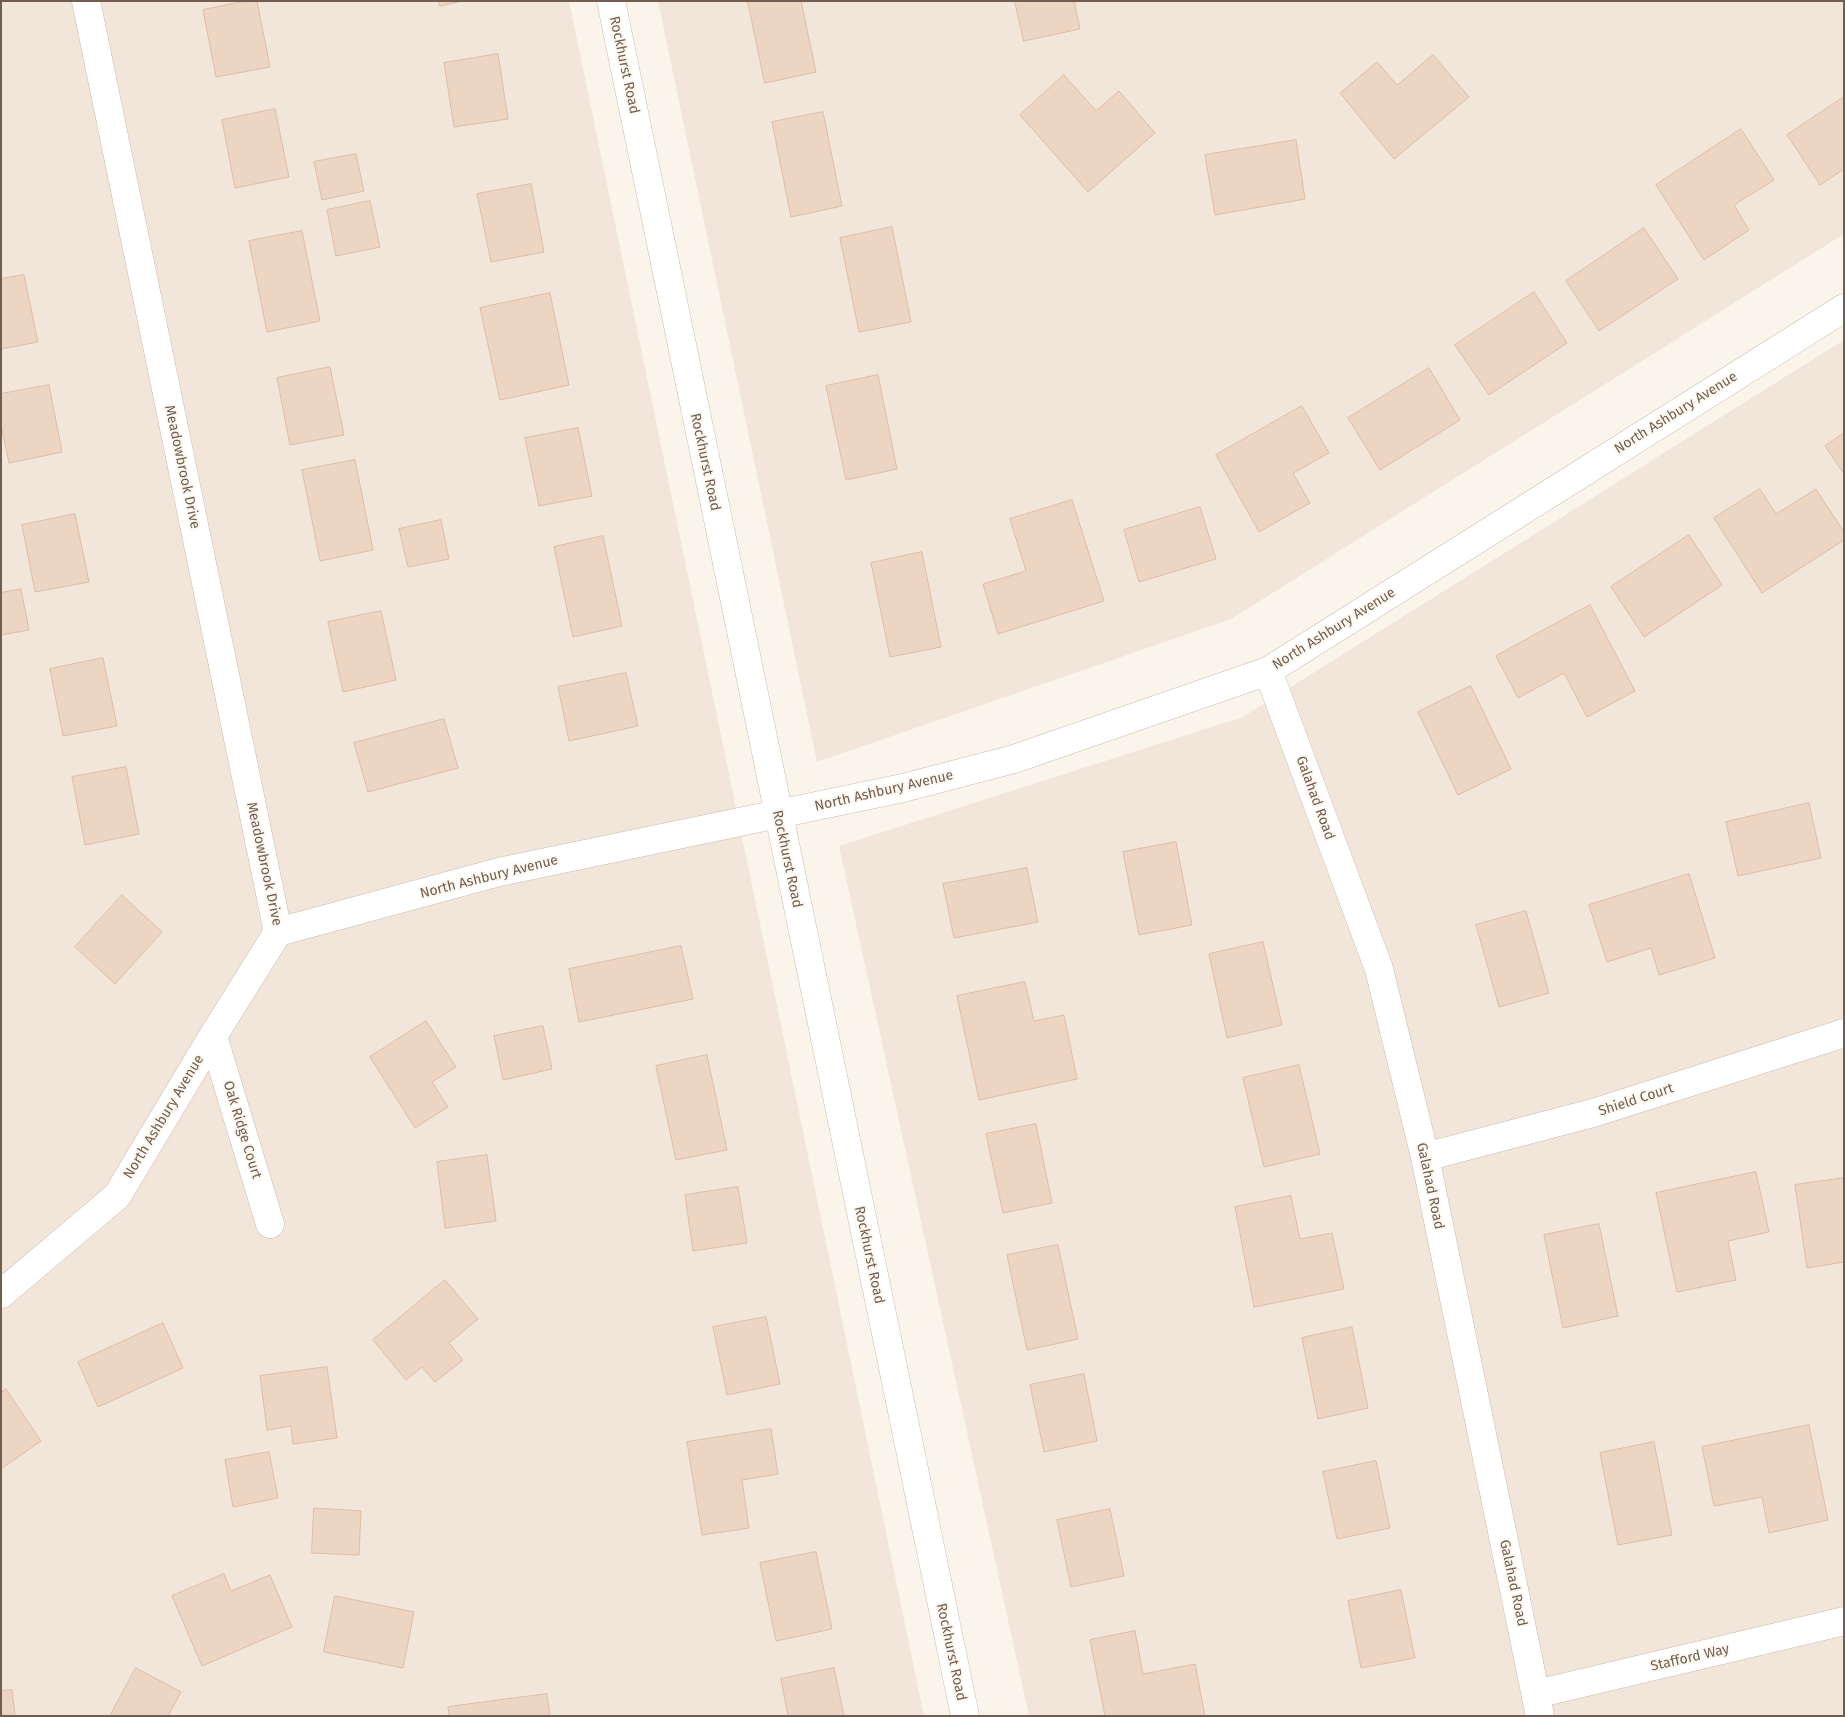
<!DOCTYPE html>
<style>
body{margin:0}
#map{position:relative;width:1845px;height:1717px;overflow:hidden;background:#faf4ea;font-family:"Fira Sans",sans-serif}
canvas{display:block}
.frame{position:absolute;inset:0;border:2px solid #725d50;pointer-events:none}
</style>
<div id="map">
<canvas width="1845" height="1717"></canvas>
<div class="frame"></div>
</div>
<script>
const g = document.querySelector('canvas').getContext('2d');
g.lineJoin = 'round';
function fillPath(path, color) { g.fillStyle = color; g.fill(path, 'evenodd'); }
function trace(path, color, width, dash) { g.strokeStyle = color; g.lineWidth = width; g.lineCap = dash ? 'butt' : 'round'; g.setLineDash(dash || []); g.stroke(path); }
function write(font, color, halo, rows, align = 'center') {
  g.font = font + ' "Fira Sans",sans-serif'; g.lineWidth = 4; g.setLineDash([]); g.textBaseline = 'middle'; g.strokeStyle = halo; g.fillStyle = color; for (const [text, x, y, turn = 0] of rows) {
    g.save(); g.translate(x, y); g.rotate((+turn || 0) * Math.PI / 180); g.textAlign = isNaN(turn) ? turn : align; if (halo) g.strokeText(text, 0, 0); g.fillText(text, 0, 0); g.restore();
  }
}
fillPath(new Path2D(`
 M1,1h568l355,1715h-923z
 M658,1h1186v233l-613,385 -414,143z
 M1844,340v1376h-815l-190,-870 404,-129z`), '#f1e6d9');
const building = new Path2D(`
 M246,1h11l13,66 -54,10 -13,-67z
 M439,1h23l-22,5z
 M748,1h53l15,71 -51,11z
 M1015,1h59l6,28 -56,12z
 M498,54l10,65 -54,8 -10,-64z
 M1433,55l36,42 -75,62 -54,-66 37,-31 20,23z
 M1064,75l32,36 23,-20 36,42 -67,59 -68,-77z
 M1844,97v72l-24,16 -33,-50z
 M275,109l14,68 -54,11 -13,-68z
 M823,112l19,94 -51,11 -19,-95z
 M1741,129l33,51 -40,25 15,25 -45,30 -48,-75z
 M1296,140l9,59 -90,16 -10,-60z
 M356,154l8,37 -42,9 -8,-38z
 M531,184l13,68 -53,10 -14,-68z
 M370,201l10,46 -44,9 -9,-46z
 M892,227l19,95 -52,10 -19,-94z
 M1644,228l34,51 -79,52 -33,-50z
 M302,231l18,90 -53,11 -18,-91z
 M24,275l14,67 -37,7v-70z
 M1534,292l33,51 -78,52 -34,-50z
 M550,293l19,92 -69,15 -20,-92z
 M330,367l14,68 -54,10 -13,-67z
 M1429,368l31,52 -80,50 -32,-52z
 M878,375l19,94 -51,11 -20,-94z
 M49,385l13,67 -53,11 -8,-38v-31z
 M1302,406l27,47 -36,20 17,30 -51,29 -43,-77z
 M578,428l14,68 -53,10 -14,-68z
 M1844,433v41l-19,-28z
 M355,460l18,90 -53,11 -18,-91z
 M1760,489l16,25 40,-25 28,43v8l-82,53 -48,-75z
 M1072,500l32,101 -106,33 -15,-50 43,-13 -16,-52z
 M1200,507l16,52 -77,23 -15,-52z
 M75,514l14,68 -54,10 -13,-67z
 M441,520l8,39 -41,8 -9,-38z
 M1689,535l33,50 -78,52 -33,-50z
 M603,536l19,90 -49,11 -19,-90z
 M922,552l19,95 -51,10 -19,-94z
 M21,589l8,41 -28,5v-42z
 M1590,605l45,86 -48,26 -23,-44 -46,25 -22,-42z
 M381,611l15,69 -53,12 -15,-70z
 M103,658l14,68 -54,10 -13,-67z
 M626,673l12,53 -69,15 -11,-54z
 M1471,686l40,83 -53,26 -40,-83z
 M444,719l14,49 -90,24 -14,-49z
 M126,767l13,67 -54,11 -13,-68z
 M1809,803l12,55 -83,18 -12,-54z
 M1176,842l16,83 -53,10 -16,-83z
 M1027,868l11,54 -84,16 -11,-54z
 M1689,874l26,84 -56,17 -8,-27 -44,14 -18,-57z
 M122,895l40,37 -47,52 -40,-37z
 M1526,911l23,82 -50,14 -23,-82z
 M1263,942l19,83 -55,13 -18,-84z
 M681,946l12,53 -114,23 -10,-53z
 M1025,982l9,39 30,-6 13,64 -98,21 -22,-104z
 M426,1021l30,46 -24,15 16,25 -33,21 -45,-71z
 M543,1026l9,43 -49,11 -9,-44z
 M707,1055l20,95 -51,10 -20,-94z
 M1299,1065l21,89 -56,13 -21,-89z
 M1036,1124l16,79 -49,10 -17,-79z
 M487,1155l9,66 -51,7 -8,-66z
 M1756,1172l13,60 -41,9 8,39 -59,12 -21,-99z
 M1844,1178v84l-37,6 -12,-83z
 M738,1187l9,56 -54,8 -8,-56z
 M1291,1196l9,43 32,-6 12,56 -90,18 -19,-100z
 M1599,1224l19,92 -55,12 -19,-93z
 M1058,1245l20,94 -51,11 -20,-95z
 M445,1280l33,39 -29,24 14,17 -28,22 -13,-15 -16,13 -33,-40z
 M766,1317l14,67 -53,11 -14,-68z
 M163,1323l20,45 -85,39 -20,-45z
 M1352,1327l16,81 -50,11 -16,-81z
 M327,1367l10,71 -44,6 -2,-18 -24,4 -7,-54z
 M1084,1374l13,67 -53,11 -14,-67z
 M6,1389l35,52 -40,28v-76z
 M1809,1425l19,95 -59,13 -7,-36 -48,9 -12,-59z
 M771,1429l7,45 -36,6 7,48 -47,7 -15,-93z
 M1654,1442l18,93 -54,10 -18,-92z
 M269,1452l9,46 -45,9 -8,-47z
 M1376,1461l14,67 -53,11 -14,-67z
 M314,1508l47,3 -2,44 -47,-2z
 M1110,1509l14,67 -53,11 -14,-67z
 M816,1552l16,77 -56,12 -16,-78z
 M224,1574l7,17 39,-16 22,52 -90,39 -30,-70z
 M1401,1590l14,68 -54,10 -13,-67z
 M335,1596l79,16 -11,56 -79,-16z
 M1135,1631l8,43 52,-10 10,52h-100l-15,-76z
 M136,1668l45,24 -13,24h-58z
 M834,1668l10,48h-56l-7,-37z
 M12,1690l3,26h-14v-25z
 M547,1694l3,22h-101l-1,-9z`);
fillPath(building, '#edd5c4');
trace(building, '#debda6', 1);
const minor = new Path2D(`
 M86,1l192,931
 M1268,671l111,298 46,188 115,559
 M213,1036l57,188
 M1425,1157l168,-44 251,-80
 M1,1294l116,-98 96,-160 65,-104 221,-60 404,-84 111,-29 254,-88 576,-363
 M1536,1694l308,-73`);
const tertiary = new Path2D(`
 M611,1l354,1715`);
trace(minor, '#ccbdb0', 29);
trace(tertiary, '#ccbdb0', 29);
trace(minor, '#fff', 28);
trace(tertiary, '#fff', 28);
write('14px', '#725d50', '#fdf8f0', [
 ["Rockhurst Road",624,65,78],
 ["North Ashbury Avenue",1676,413,-32],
 ["Rockhurst Road",705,462,78],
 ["Meadowbrook Drive",182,467,78],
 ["North Ashbury Avenue",1334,629,-32],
 ["North Ashbury Avenue",884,791,-13],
 ["Galahad Road",1315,798,70],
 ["Rockhurst Road",787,859,78],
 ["Meadowbrook Drive",264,864,78],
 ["North Ashbury Avenue",489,877,-14],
 ["Shield Court",1636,1100,-18],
 ["North Ashbury Avenue",164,1117,-59],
 ["Oak Ridge Court",242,1130,73],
 ["Galahad Road",1430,1186,78],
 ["Rockhurst Road",869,1255,78],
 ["Galahad Road",1513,1583,78],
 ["Rockhurst Road",951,1652,78],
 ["Stafford Way",1690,1658,-13]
]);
</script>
